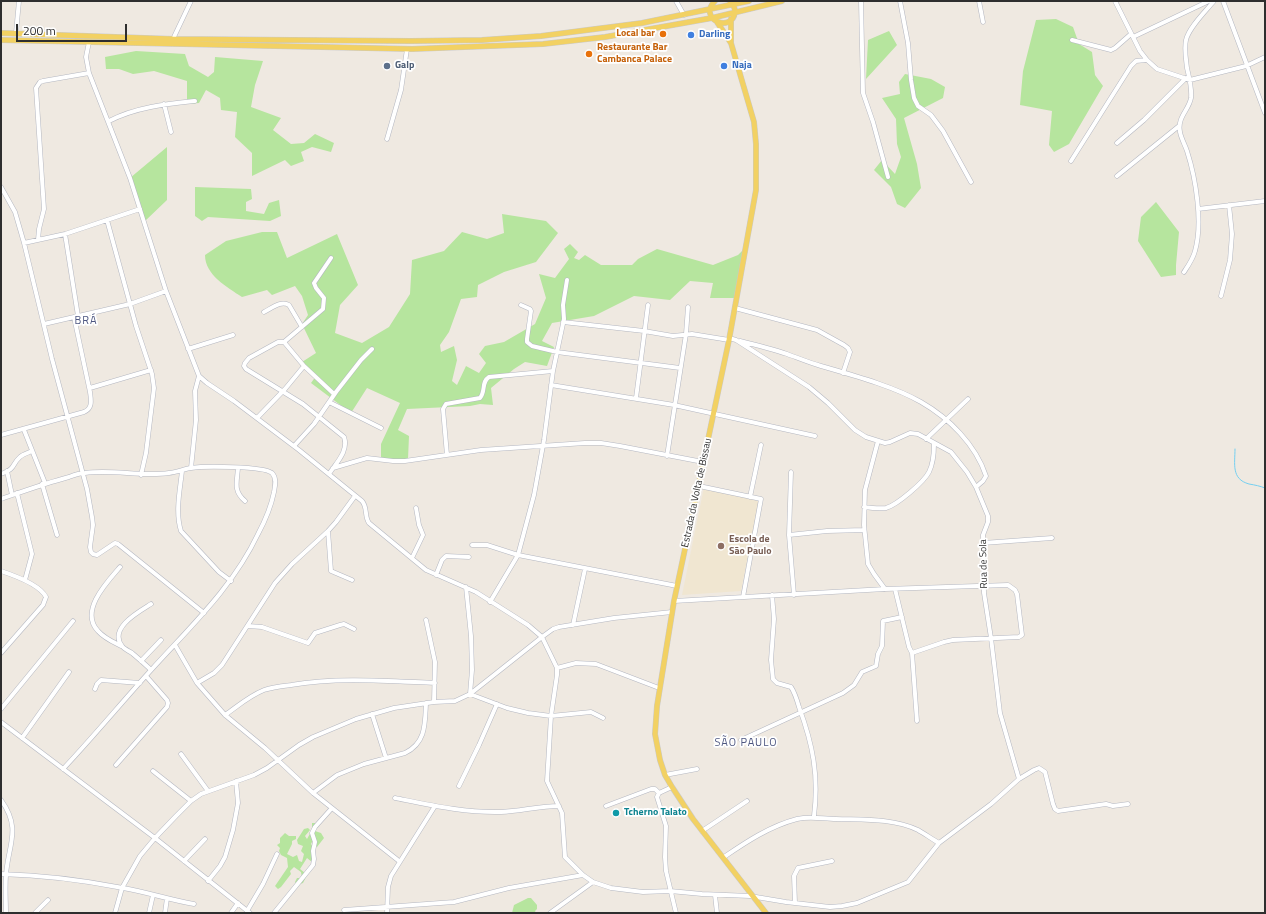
<!DOCTYPE html>
<meta charset="utf-8">
<style>
body{margin:0}
#map{position:relative;width:1266px;height:914px;overflow:hidden;background:#efe9e1;font-family:"Titillium Web",sans-serif}
canvas{display:block}
.frame{position:absolute;inset:0;border:2px solid #2e2e2e;pointer-events:none}
.scale{position:absolute;left:16px;top:24px;width:111px;height:18px;box-sizing:border-box;border:2px solid #2e2e2e;border-top:0;padding-left:5px;font-size:12px;line-height:14px;white-space:nowrap;color:#2e2e2e;-webkit-text-stroke:3px #fff;paint-order:stroke}
</style>
<div id="map">
<canvas width="1266" height="914"></canvas>
<div class="frame"></div>
<div class="scale">200 m</div>
</div>
<script>
const g = document.querySelector('canvas').getContext('2d');
g.lineJoin = 'round';
function fillPath(path, color) { g.fillStyle = color; g.fill(path, 'evenodd'); }
function trace(path, color, width, dash) { g.strokeStyle = color; g.lineWidth = width; g.lineCap = dash ? 'butt' : 'round'; g.setLineDash(dash || []); g.stroke(path); }
function write(font, color, halo, rows, align = 'center') {
  g.font = font + ' "Titillium Web",sans-serif'; g.lineWidth = 3.5; g.setLineDash([]); g.textBaseline = 'middle'; g.strokeStyle = halo; g.fillStyle = color; for (const [text, x, y, turn = 0] of rows) {
    g.save(); g.translate(x, y); g.rotate((+turn || 0) * Math.PI / 180); g.textAlign = isNaN(turn) ? turn : align; if (halo) g.strokeText(text, 0, 0); g.fillText(text, 0, 0); g.restore();
  }
}
fillPath(new Path2D(`
 M704,487l55,14 -18,90 -59,4z`), '#f0e6d1');
fillPath(new Path2D(`
 M1056,19l17,8 6,17 13,8 3,23 8,11 -34,58 -15,8 -5,-7 3,-34 -32,-6 3,-34 13,-51z
 M889,31l8,14 -31,34 2,-39z
 M136,51l49,3 4,12 19,11 6,-5 1,-15 48,4 -8,24 -4,22 30,11 -8,12 18,14 13,-1 11,-9 19,9 -3,9 -19,-5 -11,5 3,9 -13,5 -6,-6 -33,16v-23l-17,-16 2,-25 -16,-2 -1,-12 -14,-8 -7,13 -12,1v-23l-33,-10 -21,3 -14,-5h-13l-1,-12z
 M905,74l26,5 14,8 -2,11 -39,20 13,46 4,24 -16,20 -8,-4 -6,-17 -17,-17 8,-10 13,14 6,-17 -4,-13 -1,-25 -14,-21 18,-4 -1,-12z
 M167,147v53l-23,22 -14,-44z
 M195,187l56,2 1,10 -6,3v9l18,3 5,-11 10,-3 2,16 -11,5 -62,-4 -6,4 -7,-5z
 M1156,202l23,30 -3,33v10l-15,2 -23,-36 3,-24z
 M502,214l44,7 12,12 -22,29 -32,10 -26,13 -1,12 -16,2 -12,33 -9,13 1,7 13,-6 3,14 -5,21 5,4 9,-19 13,7 7,-10 -7,-9 6,-8 19,-4 31,-18 11,-26 -7,-24 16,4 14,-19 -5,-10 6,-5 8,8 -4,6 5,2 6,-5 16,10h31l6,-6 19,-10 56,16 25,-10 6,-6 -10,49h-24l3,-15 -23,-2 -20,19 -36,-4 -40,20 -42,7 -10,18 12,6 -7,19 -22,-4 -11,7 -23,19 2,17 -13,-1 -10,2 -63,3 -9,21 11,6 -1,23 -27,1v-16l19,-41 -33,-15 -16,25 -40,-30 5,-7 -14,-14 14,-9 -14,-29 6,-9 -6,-19 -7,-10 -23,9 -5,-5 -25,7c-15,-10 -37,-22 -37,-42l21,-14 36,-9h15l10,26 50,-24 21,51 -18,20 -5,28 27,10 27,-16 21,-33 2,-34 32,-9 18,-19 25,7 17,-6z
 M312,823h3l2,3 -2,5 6,2 3,5 -7,9 -2,-2 2,-2 -2,-2 -3,1 -1,2 3,5 -1,14 -6,-5 -7,11 5,4 1,4 -3,6 -6,2 -2,-3 2,-4h5l-1,-6 -7,-5 -4,4 1,3 -10,13 -3,2 -3,-3 13,-19 -1,-9 -6,-3 -2,-4 1,-3 -3,-3 3,-2v-5l5,-5 4,3h7v3l-4,2v3l-5,10 6,3 4,-2 2,6 3,1 2,-8 -3,-3 2,-5 -5,-2 -1,-4 7,-11 4,-1 2,2 -5,6 2,3 5,-9z
 M528,898h3l6,7v4l-2,2 1,2h-24l2,-8z`), '#b6e59e');
trace(new Path2D(`
 M1235,449c0,15 -4,30 14,35 6,1 11,2 16,4`), '#75cff0', 1);
const minor = new Path2D(`
 M676,1l8,14
 M861,1l2,92 10,29 15,55
 M900,1l8,42 3,37 3,18 4,8 13,9 12,16 28,51
 M979,1l4,21
 M1115,1l25,50 7,9 10,9 33,11 56,-14 19,-9
 M1223,1l42,112
 M16,33l3,-32
 M1133,37l76,-36
 M173,39l18,-38
 M1072,40l39,10 4,-2 16,-14
 M89,42l-3,15 3,16 41,105 36,113 33,85 8,7 27,18 65,49 63,51c6,7 2,15 7,22l57,47 50,22 52,33 14,12 15,31v7l-6,41 -4,65 15,32 3,44 18,18
 M164,104l7,28
 M109,121c27,-14 57,-17 86,-20
 M387,139l14,-49 6,-41
 M1117,143l27,-23 42,-42
 M1071,161l60,-95 5,-5 10,-1
 M1117,176l62,-50
 M1,187l14,25 9,31 41,-9 75,-25
 M1198,209l67,-8
 M107,220l29,106 16,48 2,14 -8,65 -5,22
 M65,234l13,82
 M38,240l1,-11 5,-20 -8,-121 4,-6 3,-1 46,-8
 M24,243l28,116 35,130 5,28 1,8 -3,22 1,5 2,2 4,1 18,-12 3,1 86,69
 M1184,272c4,-6 9,-13 11,-21 8,-28 1,-72 -8,-100 -2,-6 -6,-13 -7,-19 -3,-15 9,-22 11,-34 1,-11 -2,-21 -4,-30 -1,-9 -3,-19 -1,-28 3,-13 20,-29 28,-39
 M1221,296l9,-36 2,-26 -3,-29
 M521,305l9,4 1,2 -4,28v3l5,4 25,6 123,16
 M735,308l82,22 27,15 4,3 2,4 -7,21
 M264,312c8,-4 17,-12 25,-7l13,22
 M563,322l81,9 29,5 19,-2 37,6
 M44,324l86,-20 36,-13
 M729,338l7,2 73,47 19,16 27,27 11,7 19,6 5,-1 20,-9 8,1 33,18 16,20 9,15 12,29v6l-5,13 1,58 7,45 9,75 19,66
 M740,341c16,4 32,8 47,13 11,4 23,9 34,12 31,9 72,20 100,36 28,16 55,43 65,74l-3,5 -7,6
 M284,342l20,24
 M188,349l45,-14
 M551,385l123,20 141,31
 M90,388l61,-18
 M636,398l12,-93
 M329,402l52,26
 M257,418l28,-29 19,-23 30,28
 M24,430l21,53
 M1,435l83,-23c9,-4 7,-12 6,-20l-16,-75
 M926,439l42,-40
 M878,441l-13,49 -1,35 4,39 6,10 11,15
 M294,446l20,-22 22,-32 25,-32 11,-11
 M447,455l-4,-46 3,-5 34,-6c6,-7 1,-16 9,-21l64,-6
 M667,456l19,-122 2,-27
 M191,468l5,-48 -1,-29 4,-15
 M238,468c-1,14 -5,23 7,33
 M333,468l34,-10 26,3h12l76,-11 104,-7h16l19,3 83,16
 M7,471l5,24
 M182,471c-2,19 -7,41 -1,60l38,41 12,9
 M791,472l-2,63 5,60
 M1,474c16,-6 10,-9 19,-17 3,-3 8,-4 12,-6
 M329,474c7,-11 20,-23 15,-37l-41,-33 -57,-35 -2,-3 1,-3 4,-5 29,-16h6l39,-33 1,-11 -8,-10 -2,-5 17,-25
 M42,484l15,51
 M699,486l62,13 -18,98
 M17,493l15,61 -7,26
 M750,497l11,-52
 M1,499c23,-8 45,-16 68,-22 5,-2 11,-4 16,-4 28,-4 56,4 84,0 8,-1 15,-4 22,-5 12,-2 73,-2 81,5 5,5 3,13 2,19 -3,15 -9,29 -16,42 -25,53 -67,92 -106,135 -30,33 -58,67 -89,100
 M864,507c7,1 15,2 22,1 11,-3 38,-26 43,-36 4,-8 5,-19 5,-28
 M328,531l3,40 21,9
 M789,535l38,-4 37,-1
 M983,543l69,-5
 M472,545h15l31,10 159,31
 M412,558l11,-23 -4,-10 -3,-17
 M120,567c-13,15 -41,44 -22,64 6,7 15,11 23,15
 M1,571c12,4 39,14 45,26l-3,8 -42,48
 M436,575l6,-15 4,-4 23,1
 M466,587l5,49 1,34 -2,24 37,14 21,5 23,3 40,-4 12,6
 M772,595l2,24 -3,41 2,19 4,4 14,4c4,6 6,13 8,20 14,38 20,69 15,109
 M674,601l211,-12 123,-4 7,5 2,4 5,41 -3,2 -66,3 -9,2 -32,11 -3,-6 -14,-58
 M490,602l28,-47 16,-60 10,-55 9,-69 11,-52 -1,-14 4,-25
 M151,604c-11,7 -43,24 -29,42 2,3 7,5 10,7 7,6 13,11 19,17
 M426,620l9,42 -1,40
 M573,625l12,-56
 M248,626l14,1 46,16 7,-10 25,-8 4,-1 10,5
 M175,645l22,38 28,32 40,33 48,45 86,68
 M912,653l5,68
 M141,661l20,-21
 M557,668l19,-5 20,1 63,24
 M197,683l17,-10 8,-8 53,-82 17,-19 36,-33 8,-9 19,-26
 M95,689l2,-5 4,-4 39,3
 M1,709l72,-88
 M372,714l14,44
 M225,715c13,-9 24,-19 39,-25 8,-3 18,-4 27,-5 47,-8 96,-4 144,-2
 M1,722l154,116 95,75
 M22,738l47,-66
 M741,740l102,-47 11,-8 8,-13 14,-6 2,-12 4,-8 1,-25 19,-4
 M181,754l27,37
 M116,765l51,-58 1,-4 -1,-3 -21,-24
 M153,771l38,30
 M665,775l32,-6
 M459,786l20,-41 18,-41
 M672,787l-13,6 -2,4 9,29 -1,31 1,14 10,42
 M313,793l24,-18 27,-11 41,-11c21,-10 20,-29 21,-50
 M395,798c35,7 70,15 106,14 20,-1 39,-6 58,-6
 M1,800c21,29 7,45 5,75 -1,13 0,26 0,38
 M606,806l45,-17h4l4,4
 M702,831l45,-30
 M724,857c22,-15 46,-31 73,-38 14,-3 26,0 39,0 27,1 57,-1 82,11 7,4 14,9 21,13
 M184,861l21,-22
 M1,874c41,1 81,6 122,14 24,4 47,12 71,16
 M208,881l12,-15 5,-9 8,-27 5,-27 -2,-22
 M715,895l2,18
 M795,903l-1,-27 4,-8 34,-7
 M344,910l110,-8 55,-14 74,-13 10,7
 M247,911l16,-27 14,-30
 M35,913l13,-13
 M115,913l7,-25 18,-32 15,-18 21,-22 15,-15 10,-7 53,-19 13,-7 32,-23 14,-8 43,-18 38,-11 40,-6 21,-1 15,-7 72,-57 11,-8 6,-2 55,-9 58,-6
 M149,913l4,-18
 M165,913l2,-15
 M231,913l7,-10
 M274,913l39,-48 1,-6 -1,-8 2,-9 -3,-9 3,-6 17,-19
 M387,913l1,-26 3,-11 44,-70
 M550,913l43,-31 18,6 32,4 27,-1 32,3 48,2 36,6 44,5 12,-1 15,-3 51,-21 31,-39 52,-39 28,-25 15,-9 5,-2 6,4 8,32 2,5 3,2 48,-7 7,2 15,-2`);
const major = new Path2D(`
 M715,1c-18,18 17,33 20,11 0,-4 -2,-8 -5,-11
 M717,22l14,21 23,79 2,22v46l-27,150 -55,261 -17,105 -2,28 5,26 5,15 7,12 21,32 73,94
 M1,33l172,6 238,2 71,-1 59,-4 101,-13 107,-22
 M1,40l411,9 131,-5 62,-7 107,-19 70,-17
 M731,43v-24`);
trace(minor, '#b4b7c1', 5);
trace(major, '#c9c9c9', 6);
trace(minor, '#fff', 4);
trace(major, '#f2d163', 5);
for (const [x, y, r, color] of [
 [663,34,4,"#e8710a"],
 [691,35,4,"#3f7fe0"],
 [589,54,4,"#e8710a"],
 [387,66,4,"#5c6f8a"],
 [724,66,4,"#3f7fe0"],
 [721,546,4,"#8d6e63"],
 [616,813,4,"#0f9aa8"]
]) { const dot = new Path2D(); dot.arc(x, y, r, 0, 2 * Math.PI); g.fillStyle = color; g.fill(dot); trace(dot, '#fff', 1.5); }
write('bold 10px', '#c56008', '#fff', [
 ["Local bar",655,34],
 ["Restaurante Bar",597,48,"left"],
 ["Cambanca Palace",597,60,"left"]
], 'right');
write('bold 10px', '#366cbe', '#fff', [
 ["Darling",699,35],
 ["Naja",732,66]
], 'left');
write('bold 10px', '#4e5e75', '#fff', [
 ["Galp",395,66]
], 'left');
write('10px', '#2e2e2e', '#fff', [
 ["Estrada da Volta de Bissau",697,493,-78],
 ["Rua de Sola",984,564,-91]
]);
write('bold 10px', '#785e54', '#fff', [
 ["Escola de",729,540],
 ["São Paulo",729,552]
], 'left');
write('bold 10px', '#0d838f', '#fff', [
 ["Tcherno Talato",624,813]
], 'left');
g.letterSpacing = '1px';
write('11px', '#4d5680', '#fff', [
 ["BRÁ",86,321],
 ["SÃO PAULO",746,743]
]);
g.letterSpacing = '0px';
</script>
